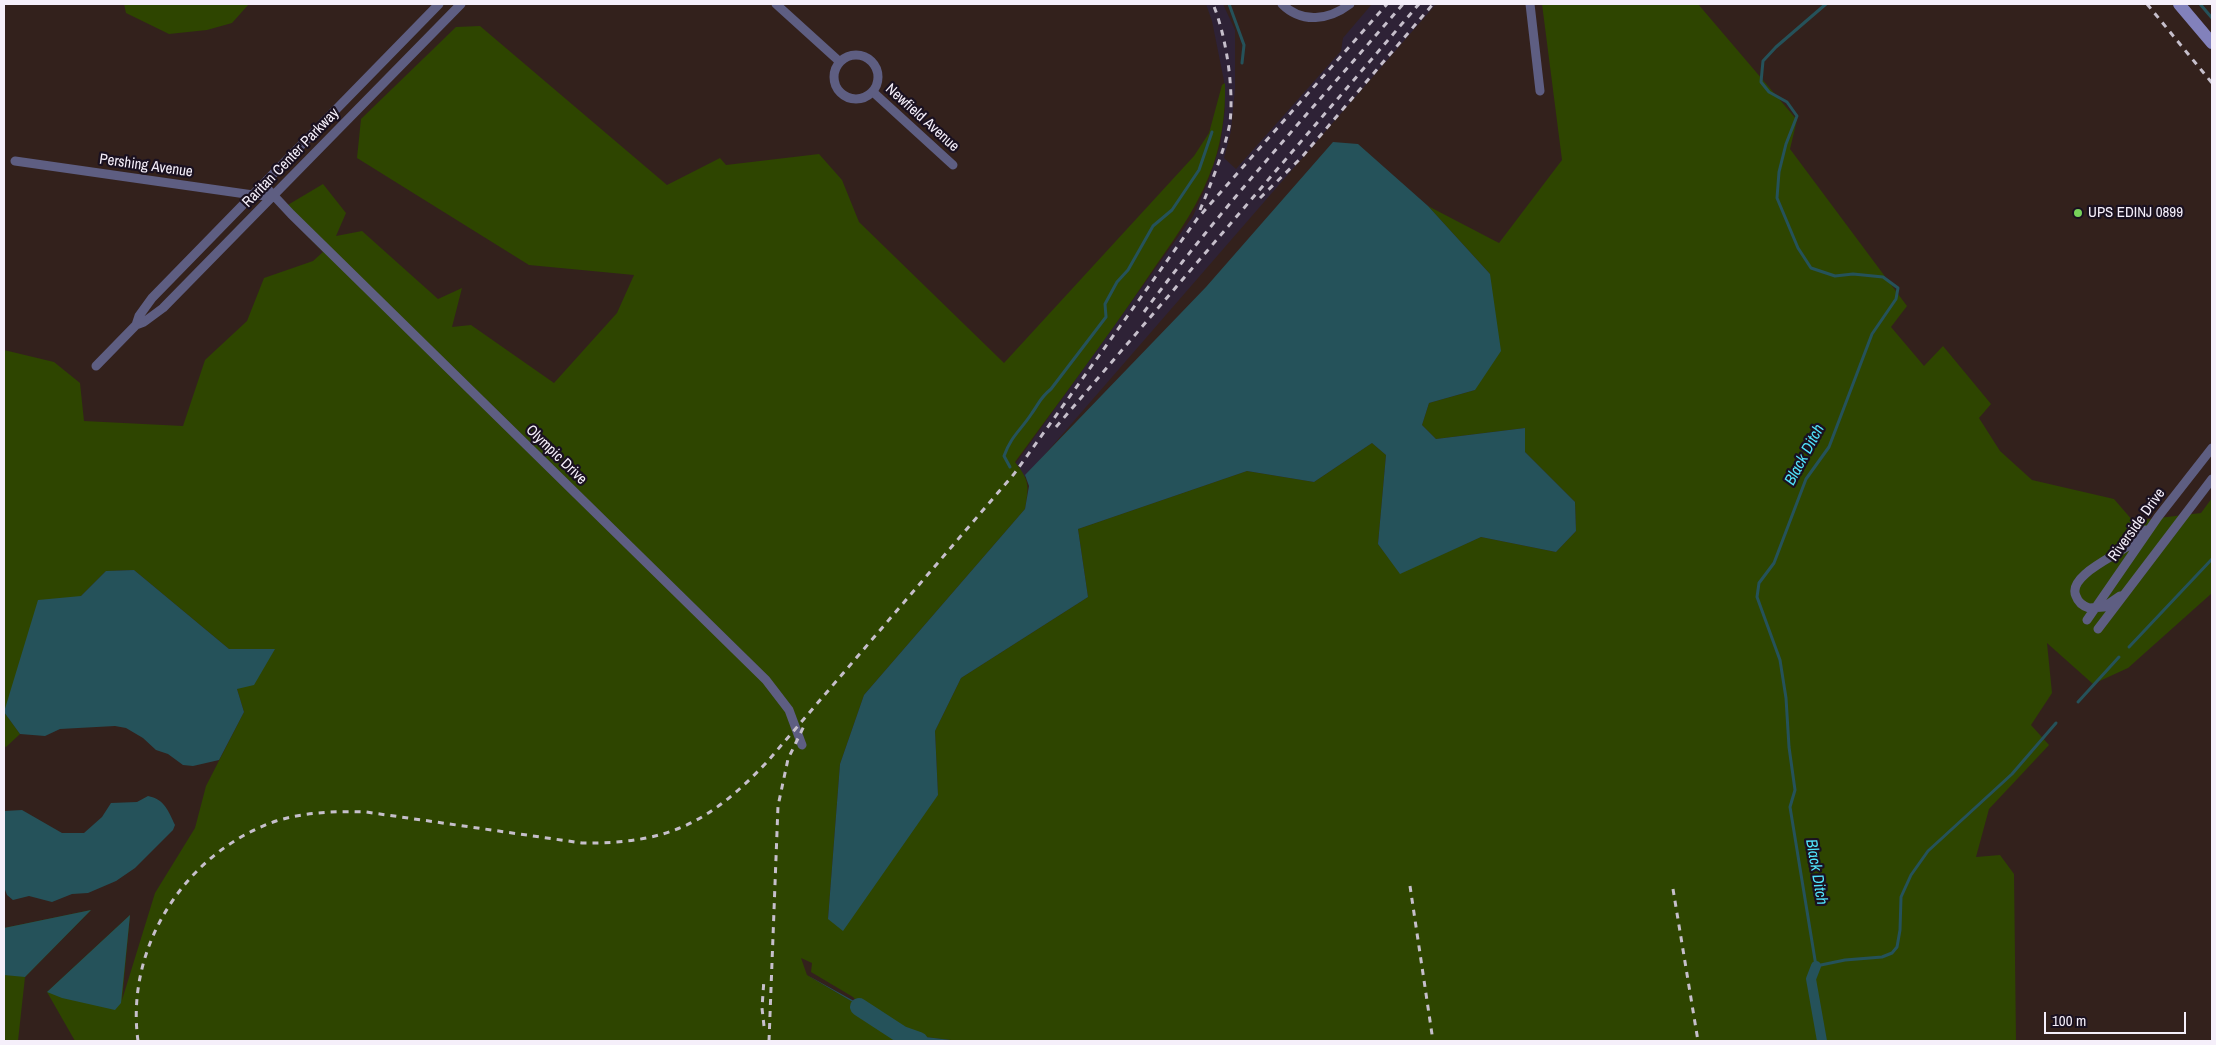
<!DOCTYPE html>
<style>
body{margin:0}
#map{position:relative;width:2216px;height:1045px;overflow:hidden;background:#241b2a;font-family:"Archivo Narrow",sans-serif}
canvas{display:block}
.frame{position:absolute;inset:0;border:5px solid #f5effa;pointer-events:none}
.scale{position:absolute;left:2044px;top:1012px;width:142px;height:22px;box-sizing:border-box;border:2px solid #f5effa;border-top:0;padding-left:6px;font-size:15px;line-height:18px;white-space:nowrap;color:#f5effa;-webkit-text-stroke:4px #1a1120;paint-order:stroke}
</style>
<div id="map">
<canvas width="2216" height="1045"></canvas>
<div class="frame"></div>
<div class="scale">100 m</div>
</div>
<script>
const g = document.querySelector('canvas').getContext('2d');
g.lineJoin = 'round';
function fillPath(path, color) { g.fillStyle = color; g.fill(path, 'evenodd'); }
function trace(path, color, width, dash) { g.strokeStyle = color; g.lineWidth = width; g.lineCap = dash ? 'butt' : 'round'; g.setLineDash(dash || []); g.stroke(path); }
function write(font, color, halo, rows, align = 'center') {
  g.font = font + ' "Archivo Narrow",sans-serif'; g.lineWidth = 4.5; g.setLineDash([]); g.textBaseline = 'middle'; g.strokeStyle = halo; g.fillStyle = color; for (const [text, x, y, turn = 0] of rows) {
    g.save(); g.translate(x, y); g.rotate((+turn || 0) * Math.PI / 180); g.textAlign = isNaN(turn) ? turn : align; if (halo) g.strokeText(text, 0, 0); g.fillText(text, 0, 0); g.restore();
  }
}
fillPath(new Path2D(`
 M4,4h2208v1037h-2208z`), '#33211c');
fillPath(new Path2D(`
 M1206,4h17l12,26v59l-4,42 -7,27 12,11 105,-118 2,-13 29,-34h64l-416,479 -12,-9 185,-258 15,-34 12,-36 5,-36 -1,-29 -12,-60z`), '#2e2236');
fillPath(new Path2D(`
 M124,4h125l-17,19 -25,7 -38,4 -43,-21z
 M1542,4h156l99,116 -7,29 117,157 -16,21 33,39 19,-20 48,58 -12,14 21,33 32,29 82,19 19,22 68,-8 11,-15v95l-84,75 -35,16 -46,-41 5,50 -21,32 18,20 -60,64 -13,48 24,-2 14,19 2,167h-1057l-42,-5 -55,-30 -9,-9 -42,-25 1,-9 -11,-5 6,17 112,66h-844l-28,-49 83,-77 -8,85 33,-107 40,-65 11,-42 38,-74 -7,-23 37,-40h-45l-95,-79 -28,1 -25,25 -77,116 16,22 -14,13 -2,-1v-396l50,12 26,21 4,38 99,5 22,-66 42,-39 17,-43 49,-17 10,-9 -42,-43 42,-25 23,29 -10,23 26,-5 76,68 24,-11 -10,39 19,-2 83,58 63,-70 17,-38 -105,-10 -172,-107 4,-39 95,-92 24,-1 187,159 53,-27 6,7 93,-11 23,26 17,42 145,141 190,-207 15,-23 13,-48 3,-2c1,30 -4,65 -16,93 -15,38 -40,70 -63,104 -42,62 -87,122 -131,182 15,19 14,24 10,47l-161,186 -24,69 -12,155 110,-124 -3,-64 26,-53 127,-81 -10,-68 169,-58 67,11 58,-39 14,12 -8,89 22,29 81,-36 75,15 20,-21 -1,-29 -50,-50v-24l-89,11 -14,-14 7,-22 46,-13 15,-116 -62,-68 71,37 63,-83z
 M91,910l-66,67 -7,64h-14v-113z`), '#2e4500');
fillPath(new Path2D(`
 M1333,142l25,2 70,62 62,68 11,77 -26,39 -46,13 -7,22 14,14 89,-11v24l50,50 1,29 -20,21 -75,-15 -81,37 -22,-30 8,-89 -14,-12 -58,39 -67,-11 -169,58 10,68 -127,81 -26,53 3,64 -95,136 -15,-12 12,-155 24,-69 161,-186 4,-23 -4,-11 181,-188z
 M134,570l95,79h46l-21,36 -17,4 7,23 -25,48 -26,6 -10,-1 -15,-11 -12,-4 -13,-12 -17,-10 -11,-2 -55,3 -15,7 -25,-2 -16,-22 34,-112 43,-4 25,-25z
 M148,796c16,3 20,14 27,29l-2,5 -38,38 -19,13 -28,12 -16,1 -20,8 -23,-6 -16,4 -6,-5 -3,-8v-76l18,-1 40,23h22l18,-16 9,-14 26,-1z
 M91,910l-66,67 -21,-2v-47z
 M130,915l-9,88 -6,7 -53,-12 -15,-6z
 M807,975l110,61 42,5h-40z`), '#25525a');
trace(new Path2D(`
 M1229,4l15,41 -2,18
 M1826,4l-50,43 -13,14 -2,21 8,10 18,10 10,14 -11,28 -7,28 -2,26 21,50 13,20 24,8 18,-2 30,3 15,11 -2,11 -24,35 -43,113 -23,32 -32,84 -15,20 -2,14 23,63 6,38 3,49 6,43 -5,17 26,159 29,-6 37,-3 10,-4 5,-6 3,-17 1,-33 10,-22 17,-24 84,-77 44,-51
 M2200,4l12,14
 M1010,467l-6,-11c7,-20 17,-26 28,-43 8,-11 7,-14 19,-24l55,-72 -1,-13 12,-22 11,-12 25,-44 19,-16 27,-40 13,-38
 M2129,647l83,-88
 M2078,702l41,-45`), '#25525a', 3);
trace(new Path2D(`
 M1816,966l-5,13 11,62`), '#25525a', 10);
trace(new Path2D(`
 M859,1007l43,28 17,6`), '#25525a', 18);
trace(new Path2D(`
 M776,4l64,58
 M1282,4c20,20 47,16 68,0
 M1530,4l10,87
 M834 77a22 22 0 1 1 44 0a22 22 0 1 1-44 0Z
 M873,92l80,73
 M15,161l238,34 20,1
 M263,184l28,30 475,466 23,30 13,35
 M136,325l8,-3 19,-14 298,-304
 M96,366l40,-41 3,-9 13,-18 287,-294
 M2120,596l-16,11 -15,1c-6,-2 -11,-6 -13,-12 -9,-19 37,-39 49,-48 8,-5 14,-12 21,-18
 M2087,620l71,-103 54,-69
 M2098,629l114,-150`), '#5e5e82', 9);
trace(new Path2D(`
 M2179,4l33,39`), '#8281bb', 12);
trace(new Path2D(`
 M2147,4l65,79
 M1260,198l41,-40 132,-154
 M1200,210c10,-24 26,-63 30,-88 4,-34 -4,-87 -17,-118
 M1144,312c80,-108 172,-207 259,-308
 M1056,427l363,-423
 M1410,886l23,155
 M1673,889l25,152
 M764,1026l-2,-18 2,-29
 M138,1041c-13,-95 48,-189 138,-220 30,-9 60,-10 90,-9l216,31c86,1 127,-20 185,-81l247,-288 183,-255 190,-215
 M769,1041l9,-235 10,-47 16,-33`), '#c6bfcb', 3, [6, 6]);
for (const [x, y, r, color] of [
 [2078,213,5,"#77d259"]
]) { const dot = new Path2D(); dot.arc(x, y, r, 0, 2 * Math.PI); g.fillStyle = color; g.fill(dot); trace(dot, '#1a1120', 2); }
write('15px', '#f5effa', '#1a1120', [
 ["Newfield Avenue",922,118,42],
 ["Raritan Center Parkway",291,158,-46],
 ["Pershing Avenue",146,166,8],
 ["Olympic Drive",556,455,44],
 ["Riverside Drive",2137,525,-54]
]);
write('15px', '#f5effa', '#1a1120', [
 ["UPS EDINJ 0899",2088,213]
], 'left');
write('italic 16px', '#51e3fc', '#1a1120', [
 ["Black Ditch",1805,455,-62],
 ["Black Ditch",1816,872,80]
]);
</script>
